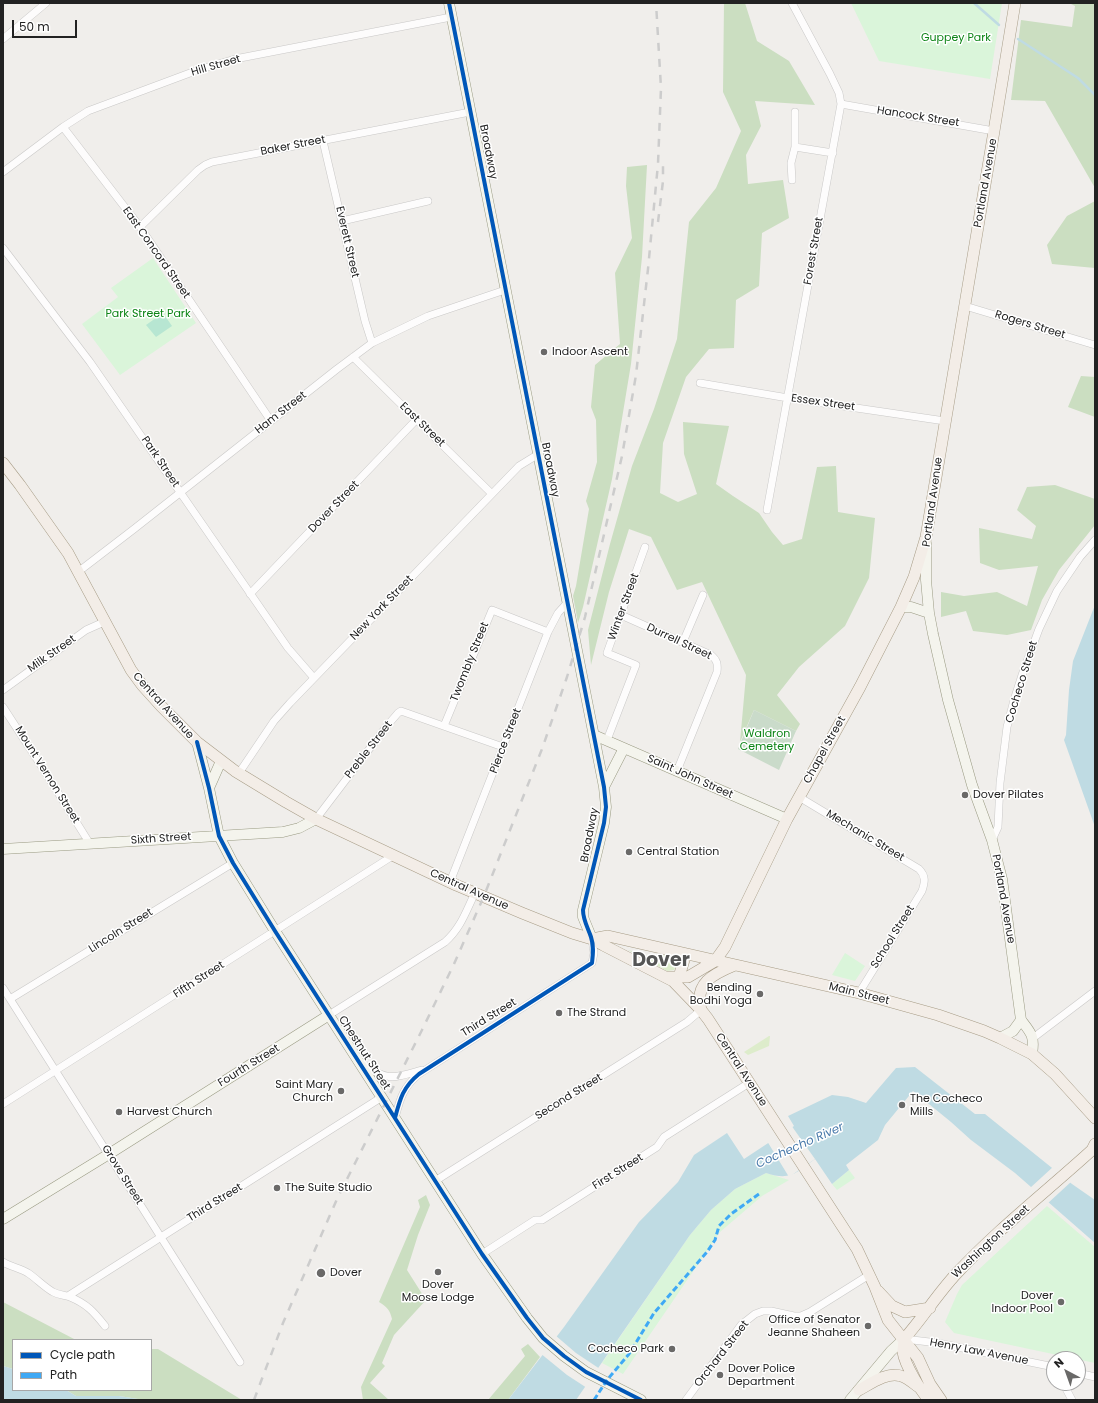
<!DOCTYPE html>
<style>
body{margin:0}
#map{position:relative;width:1098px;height:1403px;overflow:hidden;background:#f0eeeb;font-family:Poppins,sans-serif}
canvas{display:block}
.frame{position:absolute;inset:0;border:4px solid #222;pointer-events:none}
.legend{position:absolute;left:12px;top:1339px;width:140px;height:52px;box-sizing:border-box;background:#fff;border:1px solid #a7a7a7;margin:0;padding:5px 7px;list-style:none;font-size:12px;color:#222}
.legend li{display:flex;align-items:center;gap:8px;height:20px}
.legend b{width:20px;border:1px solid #a7a7a7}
.north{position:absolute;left:1046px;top:1351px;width:40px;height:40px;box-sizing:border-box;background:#fff;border:1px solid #a7a7a7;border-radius:50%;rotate:319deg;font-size:11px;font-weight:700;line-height:16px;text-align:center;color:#222}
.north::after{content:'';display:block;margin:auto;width:14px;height:18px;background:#6a6968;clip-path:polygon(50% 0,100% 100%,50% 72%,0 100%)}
.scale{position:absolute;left:12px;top:20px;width:65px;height:18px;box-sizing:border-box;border:2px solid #222;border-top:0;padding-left:5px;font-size:12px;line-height:14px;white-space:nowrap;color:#222;-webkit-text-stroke:3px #fff;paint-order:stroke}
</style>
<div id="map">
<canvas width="1098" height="1403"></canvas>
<div class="frame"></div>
<ul class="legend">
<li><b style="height:5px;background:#0057b8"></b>Cycle path</li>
<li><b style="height:5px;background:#3fa9f5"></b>Path</li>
</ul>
<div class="north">N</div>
<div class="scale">50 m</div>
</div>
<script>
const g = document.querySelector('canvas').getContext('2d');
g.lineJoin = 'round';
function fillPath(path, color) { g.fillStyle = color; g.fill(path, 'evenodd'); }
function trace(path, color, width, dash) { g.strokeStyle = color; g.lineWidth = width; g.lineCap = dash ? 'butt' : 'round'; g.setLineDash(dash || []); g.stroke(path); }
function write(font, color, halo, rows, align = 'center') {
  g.font = font + ' Poppins,sans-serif'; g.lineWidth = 3; g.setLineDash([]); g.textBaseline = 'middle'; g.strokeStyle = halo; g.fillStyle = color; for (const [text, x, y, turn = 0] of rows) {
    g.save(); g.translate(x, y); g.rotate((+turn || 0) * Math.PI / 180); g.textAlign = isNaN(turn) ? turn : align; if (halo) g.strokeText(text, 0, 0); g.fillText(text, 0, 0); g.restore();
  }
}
fillPath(new Path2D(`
 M628,950c8,2 17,6 25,7 9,0 17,-7 24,2l1,4 -4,7 -7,1z
 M769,1036h1l-1,10 -21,9 -4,-3z`), '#ddeccb');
fillPath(new Path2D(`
 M724,3h21l12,38 32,20 26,44 -60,-4 6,25 -15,29 2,29 35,-4 6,38 -27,15 -3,53 -23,14 -2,48 -25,1 -23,28 -23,66 -3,50 18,9 19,-8 -13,-40 -1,-32 46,4 -13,58 17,12 26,17 13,19 11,13 19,-6 15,-72 19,-1 2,46 37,6 -6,60 -24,48 -46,41 -22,28 23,29 -4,7 -42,-21 -14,32 6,-67 -44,-93 -25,8 -26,-53 -22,-8 -20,63 -18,73 -3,-35 22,-86 22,-78 22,-57 23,-70 12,-117 27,-34 25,-57 -18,-39z
 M1069,3h26v185l-50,-87 -34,-1 10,-80 51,7 3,-21z
 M647,165l-5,92 -11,107 -19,115 -29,128 -5,16 -5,-27 3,-10 13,-77 -3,-8 11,-39 -1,-42 -5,-13 4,-42 25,-21 -5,-71 17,-35 -6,-52 1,-19z
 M1095,201v67l-43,-4 -5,-19 20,-29z
 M1081,376l14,1v40l-27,-10z
 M1055,485l40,14v26l-36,45 -17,30 -11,30 -24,5 -34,-4 -7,-20 -25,6v-25l23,4 33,-4 30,14 11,-40 -39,4 -19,-7 -1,-35 53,11 4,-13 -19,-16 10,-23z
 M426,1195l4,10 -12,30 -11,35 19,30 -32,35 -12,28 3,3 -15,17 19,17h-26l-2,-13 31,-68c-2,-9 -5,-12 -13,-17l41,-95 -2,-7z
 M3,1302l73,38h-63v29l-10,-3z
 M528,1344l12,13 -32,43h-20l37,-44 -4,-7z
 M151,1349h7l84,51h-98l-25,-4h-43l-10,-6h85z`), '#cbdec1');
fillPath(new Path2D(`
 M754,710l42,21 -17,39 -41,-21z`), '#cadbca');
fillPath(new Path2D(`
 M851,3h151l-12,76 -111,-18z
 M153,258l43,65 -76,52 -38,-51 36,-27 -7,-9z
 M845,953l20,13 -10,15 -23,-6z
 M849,1170l6,8 -18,12 -5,-6z
 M766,1173l23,7 -27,16 -42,36 -97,142 -21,-11 88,-128 21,-25 24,-21z
 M1047,1206l48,41v116l-141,-30 -9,-11 12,-28 5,-9z`), '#daf5da');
fillPath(new Path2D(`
 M163,313l9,13 -16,11 -10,-12z`), '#b7e6d2');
fillPath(new Path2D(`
 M1095,605v222l-31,-87 2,-5 3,-45 4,-29z
 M915,1067l60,47h10l87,70 23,16v43l-80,-70 -44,-33 -20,-18 -38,-31 -28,34 -7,15 -32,25 3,5 -17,14 -17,-25c-20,14 -24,22 -49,14l-31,16 -24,21 -21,25 -114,165h-68l56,-73 75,-105 39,-40 16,-27 33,-22 17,26 50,-33 -6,-10 44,-21 16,2 18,6 30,-35z
 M3,1366l10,3v21h53l10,6h43l25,4h-141z`), '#bfdbe3');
fillPath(new Path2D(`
 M791,1125l24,34 -26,18 -22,-36z
 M1054,1166l18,15 -25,23 -17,-16z
 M555,1335l21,18 24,16 -13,19 -20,-13 -27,-22z`), '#f0eeeb');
trace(new Path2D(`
 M974,3l25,22
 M1018,39l60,39 17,17`), '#bfdbe3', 2.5);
const street = new Path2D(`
 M3,39l43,-36
 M841,104l153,27
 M63,127l77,100 131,194
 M323,141l42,180 7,22
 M795,147v-35
 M3,172l60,-45 25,-16 110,-41 37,-11 216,-42
 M792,180l-1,-17 4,-16 38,6
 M342,221l86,-20
 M140,227l58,-57 7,-5 7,-3 258,-50
 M3,248l87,114 198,286 26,30
 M965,306l130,39
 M353,357l139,137
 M700,383l88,15 157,23
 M767,510l74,-406 -2,-11 -9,-19 -38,-71
 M78,572l56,-43 203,-160 35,-26 56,-27 77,-26
 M250,594l166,-174
 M621,615l90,40c6,5 7,9 6,17l-40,99
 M683,642l20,-47
 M3,690l83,-60 18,-8
 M3,707l39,60 48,77
 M444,726l48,-116 56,22
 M607,740l29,-75 -29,-12 38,-106
 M239,773l35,-52 16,-18 229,-237 18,-11
 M799,797l120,72c7,7 6,13 3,22l-63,102
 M316,819l70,-92 12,-14 3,-2 102,36
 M992,840l6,-13 2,-44 7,-56 7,-27 8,-25 17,-46 18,-38 23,-34 15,-17
 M450,882l98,-250 10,-19 9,-10
 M3,988l237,374
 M10,999l223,-136
 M329,1015l116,-73c16,-14 21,-31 30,-49
 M1033,1038l62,-47
 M362,1063c26,19 31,15 60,7
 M3,1104l391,-249
 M395,1118c5,-19 8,-31 24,-44l173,-111 2,-10 -2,-14
 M435,1181l252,-159 14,-12
 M482,1254l53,-34h7l115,-73 7,-10 85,-54
 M3,1262c8,5 17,6 25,11 9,6 16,14 25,19 6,3 11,3 17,5 17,7 24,15 35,29
 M68,1296l314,-199
 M904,1339l34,4 116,24
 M1078,1373l17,4
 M1063,1383l9,17
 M686,1400l55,-75 14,-11 8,-3h8l23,5h7l9,-4 59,-37`);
const secondary = new Path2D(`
 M449,3l155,784 2,20 -2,16 -21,87v7l9,22
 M926,543v37l3,33 4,21 15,66 24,85 20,55 10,39 19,141c10,13 14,16 11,34
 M901,607h10l18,6
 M594,735l193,84
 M197,742l12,46 10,48 14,27 42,68 207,323 45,64 16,20 21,18 22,16 55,28
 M604,787l20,-39
 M209,788l12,-27
 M3,849l280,-17 16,-4 17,-9
 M1000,1038l13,-7 8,-11
 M3,1219l106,-65 220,-139
 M850,1400l41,-49 13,-12`);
const primary = new Path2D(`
 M3,463l17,22 48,68 63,117 11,15 19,21 36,36 38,29 51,31 30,17 140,66 66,28 50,20 20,6 11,6 70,36 28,29 7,9 136,210 13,20 18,38 13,33 30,38 12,26 11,16
 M592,939l16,-3 251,57 79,22 46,16 16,7 32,16 23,20 40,44
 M666,977h22l27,-16 10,-14 62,-128 73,-132 41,-80 13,-30 12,-40 68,-406 21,-128
 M679,977l5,-17 -3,-7
 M701,1010c-7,-27 12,-36 34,-45
 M878,1291l14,15 13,6 25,-4
 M904,1339c19,-21 33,-45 53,-66 41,-44 90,-82 135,-123l3,-6
 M904,1339c0,4 -1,9 -1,13 2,13 17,38 26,48
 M859,1390c11,-6 29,-19 42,-14 7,2 13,8 19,12`);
trace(street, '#c9c8c7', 8);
trace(secondary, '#999a82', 11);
trace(primary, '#a79c86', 12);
trace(street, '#fdfcfc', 7);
trace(secondary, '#f4f4ed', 10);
trace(primary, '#f3ede7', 11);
trace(new Path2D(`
 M658,222l5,-41v-18
 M254,1400l29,-77 54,-124 85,-169 32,-66 30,-68 58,-147 25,-72 18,-60 37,-161 14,-81 12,-106 10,-105 3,-76 -5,-85`), '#ccc', 2.5, [8, 8]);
trace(new Path2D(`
 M594,1400l13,-20 22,-26 25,-41 53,-61 8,-12 4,-14 12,-12 28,-20`), '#3fa9f5', 3, [6, 3]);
trace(new Path2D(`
 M197,742l12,46 10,48 14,27 42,68 207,323 45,64 16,20 21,18 22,16 55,28
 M395,1118c5,-19 8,-31 24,-44l173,-111c1,-9 2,-17 -1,-26 -3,-9 -8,-17 -8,-27l21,-87 2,-16 -2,-20 -155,-784`), '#0057b8', 4);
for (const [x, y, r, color] of [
 [544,352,4,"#6a6968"],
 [965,795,4,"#6a6968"],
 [629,852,4,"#6a6968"],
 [760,994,4,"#6a6968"],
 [559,1013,4,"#6a6968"],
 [341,1091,4,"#6a6968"],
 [902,1105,4,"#6a6968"],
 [119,1112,4,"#6a6968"],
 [277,1188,4,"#6a6968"],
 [438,1272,4,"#6a6968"],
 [321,1273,5,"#6a6968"],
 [1061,1302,4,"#6a6968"],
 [868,1326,4,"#6a6968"],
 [672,1349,4,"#6a6968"],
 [720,1375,4,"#6a6968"]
]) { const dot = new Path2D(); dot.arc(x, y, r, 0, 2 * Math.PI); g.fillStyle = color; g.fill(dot); trace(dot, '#fff', 1.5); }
write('11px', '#0c8416', '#fff', [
 ["Guppey Park",956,38],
 ["Park Street Park",148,314],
 ["Waldron",767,734],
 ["Cemetery",767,747]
]);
write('11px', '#222', '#fff', [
 ["Hill Street",216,66,-16],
 ["Hancock Street",918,117,9],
 ["Baker Street",293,146,-11],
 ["Broadway",488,152,79],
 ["Portland Avenue",986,183,-80],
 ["Everett Street",347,242,77],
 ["Forest Street",814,251,-80],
 ["East Concord Street",156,253,55],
 ["Rogers Street",1030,325,17],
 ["Essex Street",823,403,8],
 ["Ham Street",281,413,-38],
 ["East Street",422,425,44],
 ["Park Street",160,462,56],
 ["Broadway",550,470,79],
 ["Portland Avenue",933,502,-82],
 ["Dover Street",334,507,-46],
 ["Winter Street",624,607,-70],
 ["New York Street",382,608,-46],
 ["Durrell Street",679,642,25],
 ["Milk Street",52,654,-35],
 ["Twombly Street",470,662,-68],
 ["Cocheco Street",1022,682,-73],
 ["Central Avenue",163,706,48],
 ["Pierce Street",506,741,-69],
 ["Preble Street",369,750,-52],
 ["Chapel Street",825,750,-61],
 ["Mount Vernon Street",47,775,58],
 ["Saint John Street",690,777,24],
 ["Broadway",590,835,-79],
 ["Mechanic Street",865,836,31],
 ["Sixth Street",161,839,-4],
 ["Central Avenue",469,890,24],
 ["Portland Avenue",1003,899,80],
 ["Lincoln Street",121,931,-32],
 ["School Street",893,937,-58],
 ["Fifth Street",199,980,-33],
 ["Main Street",859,994,14],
 ["Third Street",489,1018,-32],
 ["Chestnut Street",364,1053,57],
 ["Fourth Street",249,1066,-32],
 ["Central Avenue",741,1070,57],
 ["Second Street",569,1097,-32],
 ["First Street",618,1172,-32],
 ["Grove Street",122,1175,58],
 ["Third Street",215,1203,-32],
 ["Washington Street",991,1242,-43],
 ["Henry Law Avenue",979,1352,11],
 ["Orchard Street",722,1354,-52]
]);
write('11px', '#222', '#fff', [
 ["Indoor Ascent",552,352],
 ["Dover Pilates",973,795],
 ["Central Station",637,852],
 ["Bending",752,988,"right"],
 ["Bodhi Yoga",752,1001,"right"],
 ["The Strand",567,1013],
 ["Saint Mary",333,1085,"right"],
 ["Church",333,1098,"right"],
 ["The Cocheco",910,1099],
 ["Mills",910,1112],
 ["Harvest Church",127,1112],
 ["The Suite Studio",285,1188],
 ["Dover",330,1273],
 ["Dover",438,1285,"center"],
 ["Moose Lodge",438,1298,"center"],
 ["Dover",1053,1296,"right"],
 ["Indoor Pool",1053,1309,"right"],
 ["Office of Senator",860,1320,"right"],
 ["Jeanne Shaheen",860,1333,"right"],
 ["Cocheco Park",664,1349,"right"],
 ["Dover Police",728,1369],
 ["Department",728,1382]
], 'left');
write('italic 12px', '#4a7aab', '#fff', [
 ["Cochecho River",800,1146,-24]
]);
write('bold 19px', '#555', '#fff', [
 ["Dover",661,961]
]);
</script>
